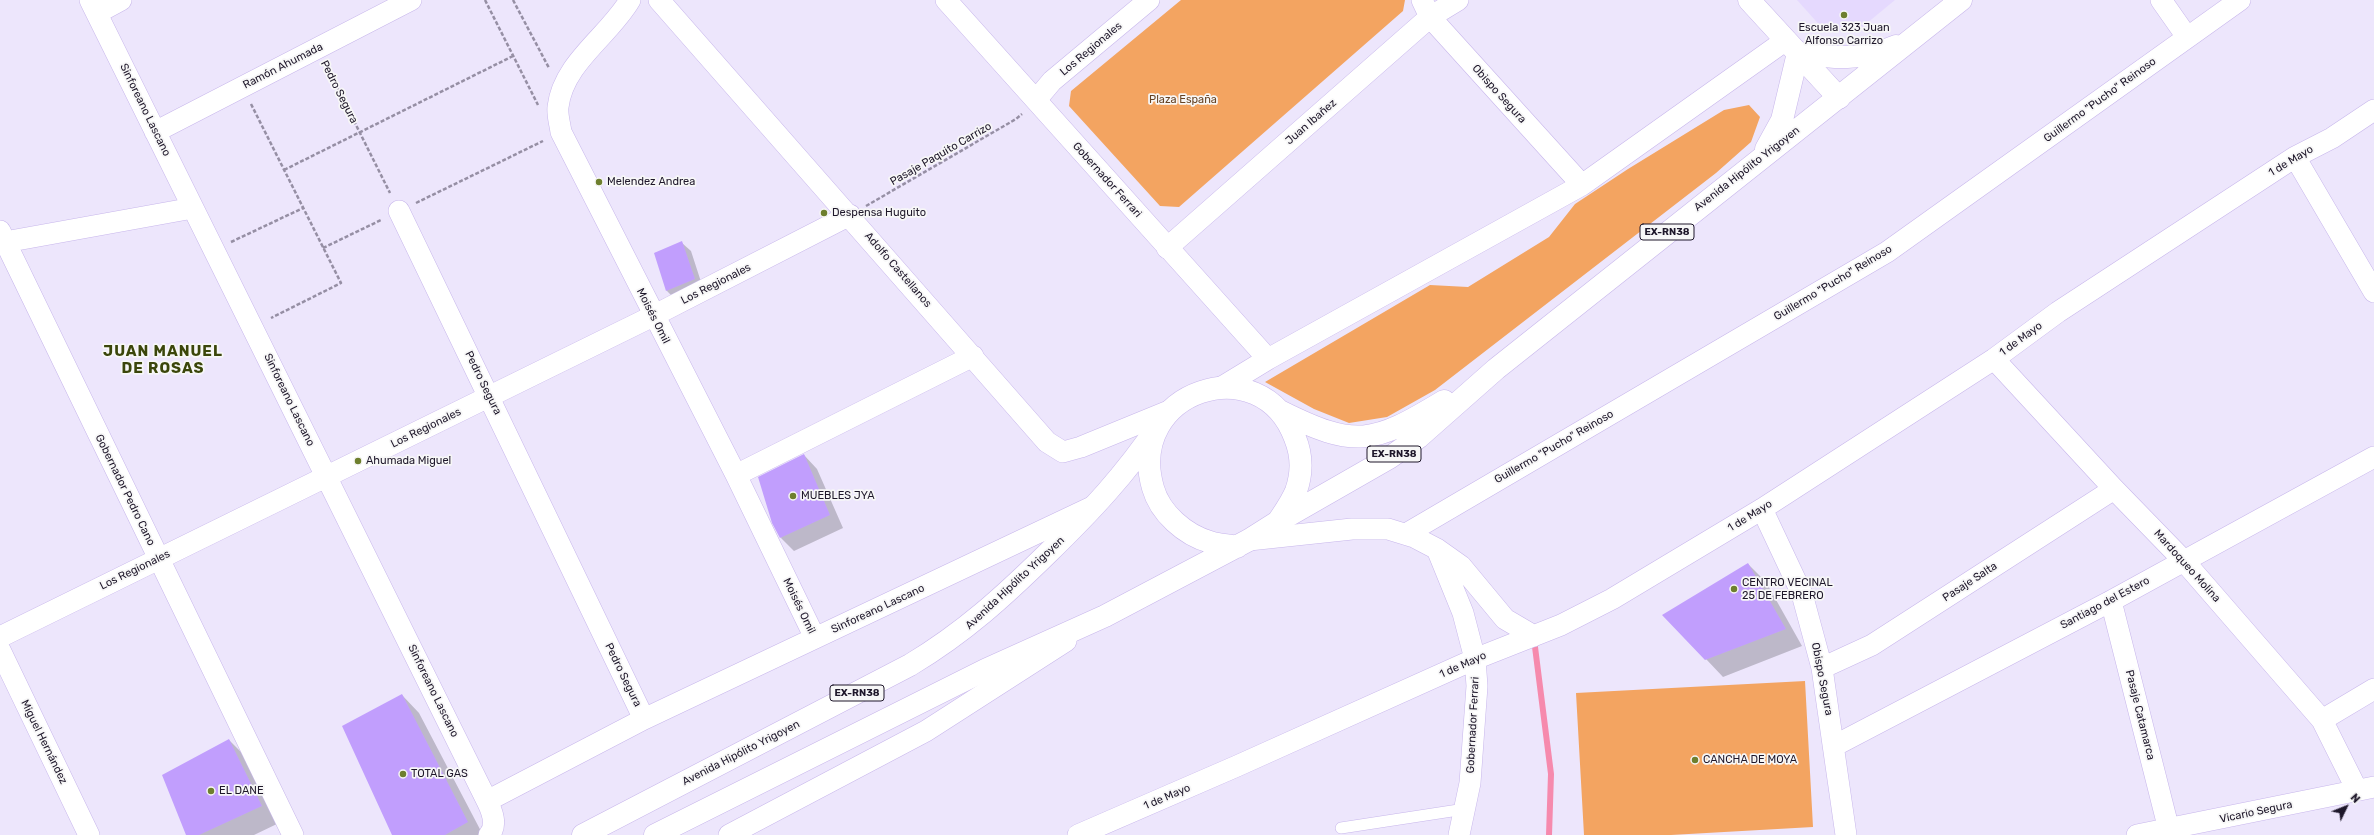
<!DOCTYPE html>
<meta charset="utf-8">
<style>
body{margin:0}
#map{position:relative;width:2374px;height:835px;overflow:hidden;background:#ede6fc;font-family:Rubik,sans-serif}
canvas{display:block}
.north{position:absolute;left:2326px;top:787px;width:40px;height:40px;-webkit-text-stroke:3px #f7f7f7;paint-order:stroke;rotate:47deg;font-size:11px;font-weight:700;line-height:16px;text-align:center;color:#1e172a}
.north::after{content:'';display:block;margin:auto;width:14px;height:18px;background:#1e172a;clip-path:polygon(50% 0,100% 100%,50% 72%,0 100%)}
</style>
<div id="map">
<canvas width="2374" height="835"></canvas>
<div class="north">N</div>
</div>
<script>
const g = document.querySelector('canvas').getContext('2d');
g.lineJoin = 'round';
function fillPath(path, color) { g.fillStyle = color; g.fill(path, 'evenodd'); }
function trace(path, color, width, dash) { g.strokeStyle = color; g.lineWidth = width; g.lineCap = dash ? 'butt' : 'round'; g.setLineDash(dash || []); g.stroke(path); }
function write(font, color, halo, rows, align = 'center') {
  g.font = font + ' Rubik,sans-serif'; g.lineWidth = 3.5; g.setLineDash([]); g.textBaseline = 'middle'; g.strokeStyle = halo; g.fillStyle = color; for (const [text, x, y, turn = 0] of rows) {
    g.save(); g.translate(x, y); g.rotate((+turn || 0) * Math.PI / 180); g.textAlign = isNaN(turn) ? turn : align; if (halo) g.strokeText(text, 0, 0); g.fillText(text, 0, 0); g.restore();
  }
}
fillPath(new Path2D(`
 M1797,0h98l-40,33 -31,-3z`), '#e5d9fe');
fillPath(new Path2D(`
 M1181,0h224l-2,11 -224,196 -19,-1 -91,-100 2,-15z
 M1749,105l11,12 -9,25 -35,31 -281,217 -48,27 -38,6 -35,-14 -49,-27 165,-97 38,2 81,-50 26,-33 53,-35 96,-59z
 M1805,681l8,146 -142,8h-87l-8,-142z`), '#f3a461');
fillPath(new Path2D(`
 M682,243l9,8 12,37 -27,12 -9,-9 -12,-38z
 M804,455l13,14 26,59 -49,23 -13,-13z
 M1748,564l18,18 36,64 -79,31 -17,-18z
 M402,695l17,18 64,122h-90z
 M229,740l17,17 33,66 -25,12h-67z`), '#0003');
trace(new Path2D(`
 M1534,639l17,135 -2,61`), '#f68aad', 6);
fillPath(new Path2D(`
 M682,241l13,38 -29,12 -12,-38z
 M804,454l26,61 -50,23 -8,-15 -14,-46z
 M1748,563l38,66 -81,31 -43,-45z
 M402,694l66,128 -23,13h-53l-50,-109z
 M229,739l33,67 -63,29h-13l-24,-60z`), '#c19efd');
const service = new Path2D(`
 M1341,828l124,-19`);
const minor = new Path2D(`
 M90,0l397,801
 M630,0c-21,36 -67,63 -72,107 -1,8 2,17 3,25l175,343 79,163
 M659,0l388,442 16,10 18,-5 88,-36
 M946,0l322,359
 M1422,0l8,17 152,168
 M2161,0l26,37
 M97,13l24,-13
 M1036,100l16,-19 97,-81
 M155,132l256,-132
 M2295,157l79,135
 M399,211l245,508
 M0,231l293,604
 M0,243l193,-35
 M1167,248l263,-231 28,-17
 M1994,359l120,130 69,71 139,160 35,70
 M1222,387l46,-28 314,-174 204,-145
 M736,475l237,-119
 M1762,509l40,85 20,74 24,167
 M1406,534l481,-282 353,-252
 M1249,540l103,-11h36l26,8 23,12 24,17 44,53 29,17
 M1437,549l26,64 12,46 2,27 -7,97 -11,52
 M2111,601l58,229
 M0,637l653,-321 197,-101
 M0,650l89,185
 M1822,668l50,-23 242,-156
 M2322,720l52,-31
 M1834,746l277,-145 263,-144
 M489,835c9,-10 3,-24 -2,-34l157,-82 448,-212
 M729,835l197,-104 140,-90
 M1078,835l159,-69 238,-107 86,-34 51,-26 150,-90 232,-150 64,-47 237,-155 37,-19 42,-28
 M2137,835l237,-48`);
const tertiary = new Path2D(`
 M1749,0l90,98`);
const primary = new Path2D(`
 M1766,149l16,-29 16,-67c36,5 63,8 98,-7
 M1280,411c76,38 93,33 164,-10
 M1237,547c-9,-2 -19,-2 -27,-5 -25,-7 -50,-29 -57,-54 -28,-97 108,-142 142,-50 7,17 7,36 1,53 -4,10 -11,20 -17,29
 M583,835l327,-170c55,-33 94,-69 139,-113 42,-41 76,-77 109,-126
 M655,835l330,-165 120,-54 144,-76 30,-19 110,-63 30,-21 77,-68 465,-369`);
trace(service, '#c7b6eb', 12);
trace(minor, '#c7b6eb', 22);
trace(tertiary, '#c7b6eb', 23);
trace(primary, '#c7b6eb', 23);
trace(new Path2D(`
 M485,0l53,105
 M513,0l36,68
 M327,67l63,126
 M251,104l90,179 -70,35
 M284,170l229,-114
 M416,203l127,-62
 M866,206l150,-87 6,-5
 M231,242l72,-34
 M323,248l58,-28`), '#968fa4', 2.5, [4, 2]);
trace(service, '#fff', 11);
trace(minor, '#fff', 21);
trace(tertiary, '#fff', 22);
trace(primary, '#fff', 22);
for (const [x, y, r, color] of [
 [1844,15,4,"#6e7f2e"],
 [599,182,4,"#6e7f2e"],
 [824,213,4,"#6e7f2e"],
 [358,461,4,"#6e7f2e"],
 [793,496,4,"#6e7f2e"],
 [1734,589,4,"#6e7f2e"],
 [1695,760,4,"#6e7f2e"],
 [403,774,4,"#6e7f2e"],
 [211,791,4,"#6e7f2e"]
]) { const dot = new Path2D(); dot.arc(x, y, r, 0, 2 * Math.PI); g.fillStyle = color; g.fill(dot); trace(dot, '#f7f7f7', 1.5); }
for (const [x, y, w] of [
 [1667,232,54],
 [1394,454,54],
 [857,693,54]
]) { const box = new Path2D(); box.roundRect(x - w / 2, y - 8, w, 16, 3); g.fillStyle = '#f7f7f7'; g.fill(box); trace(box, '#1e172a', 1); }
write('bold 10px', '#1e172a', null, [
 ["EX-RN38",1667,232],
 ["EX-RN38",1394,454],
 ["EX-RN38",857,693]
]);
write('11px', '#1e172a', '#f7f7f7', [
 ["Escuela 323 Juan",1844,28,"center"],
 ["Alfonso Carrizo",1844,41,"center"],
 ["Melendez Andrea",607,182],
 ["Despensa Huguito",832,213],
 ["Ahumada Miguel",366,461],
 ["MUEBLES JYA",801,496],
 ["CENTRO VECINAL",1742,583],
 ["25 DE FEBRERO",1742,596],
 ["CANCHA DE MOYA",1703,760],
 ["TOTAL GAS",411,774],
 ["EL DANE",219,791]
], 'left');
write('11px', '#1e172a', '#f7f7f7', [
 ["Los Regionales",1091,49,-40],
 ["Ramón Ahumada",283,66,-27],
 ["Pedro Segura",339,92,63],
 ["Obispo Segura",1499,94,48],
 ["Guillermo \"Pucho\" Reinoso",2100,100,-36],
 ["Sinforeano Lascano",145,110,64],
 ["Juan Ibañez",1311,122,-41],
 ["Pasaje Paquito Carrizo",941,154,-30],
 ["1 de Mayo",2291,161,-31],
 ["Avenida Hipólito Yrigoyen",1747,169,-38],
 ["Gobernador Ferrari",1107,180,48],
 ["Adolfo Castellanos",898,270,49],
 ["Guillermo \"Pucho\" Reinoso",1833,283,-31],
 ["Los Regionales",716,284,-27],
 ["Moisés Omil",653,316,63],
 ["1 de Mayo",2021,339,-36],
 ["Pedro Segura",483,383,64],
 ["Sinforeano Lascano",289,400,64],
 ["Los Regionales",426,428,-26],
 ["Guillermo \"Pucho\" Reinoso",1554,447,-30],
 ["Gobernador Pedro Cano",125,490,64],
 ["1 de Mayo",1750,516,-32],
 ["Mardoqueo Molina",2187,566,48],
 ["Los Regionales",135,570,-26],
 ["Pasaje Salta",1970,582,-33],
 ["Avenida Hipólito Yrigoyen",1015,583,-43],
 ["Santiago del Estero",2105,603,-28],
 ["Moisés Omil",799,606,64],
 ["Sinforeano Lascano",878,609,-25],
 ["1 de Mayo",1463,665,-24],
 ["Pedro Segura",623,675,64],
 ["Obispo Segura",1822,679,79],
 ["Sinforeano Lascano",433,691,64],
 ["Pasaje Catamarca",2140,715,76],
 ["Gobernador Ferrari",1473,725,-87],
 ["Miguel Hernández",44,742,64],
 ["Avenida Hipólito Yrigoyen",741,753,-27],
 ["1 de Mayo",1167,797,-23],
 ["Vicario Segura",2256,812,-12]
]);
write('11px', '#664324', '#f7f7f7', [
 ["Plaza España",1183,100]
]);
g.letterSpacing = '1px';
write('bold 15px', '#3b460b', '#f7f7f7', [
 ["JUAN MANUEL",163,352],
 ["DE ROSAS",163,369]
]);
g.letterSpacing = '0px';
</script>
